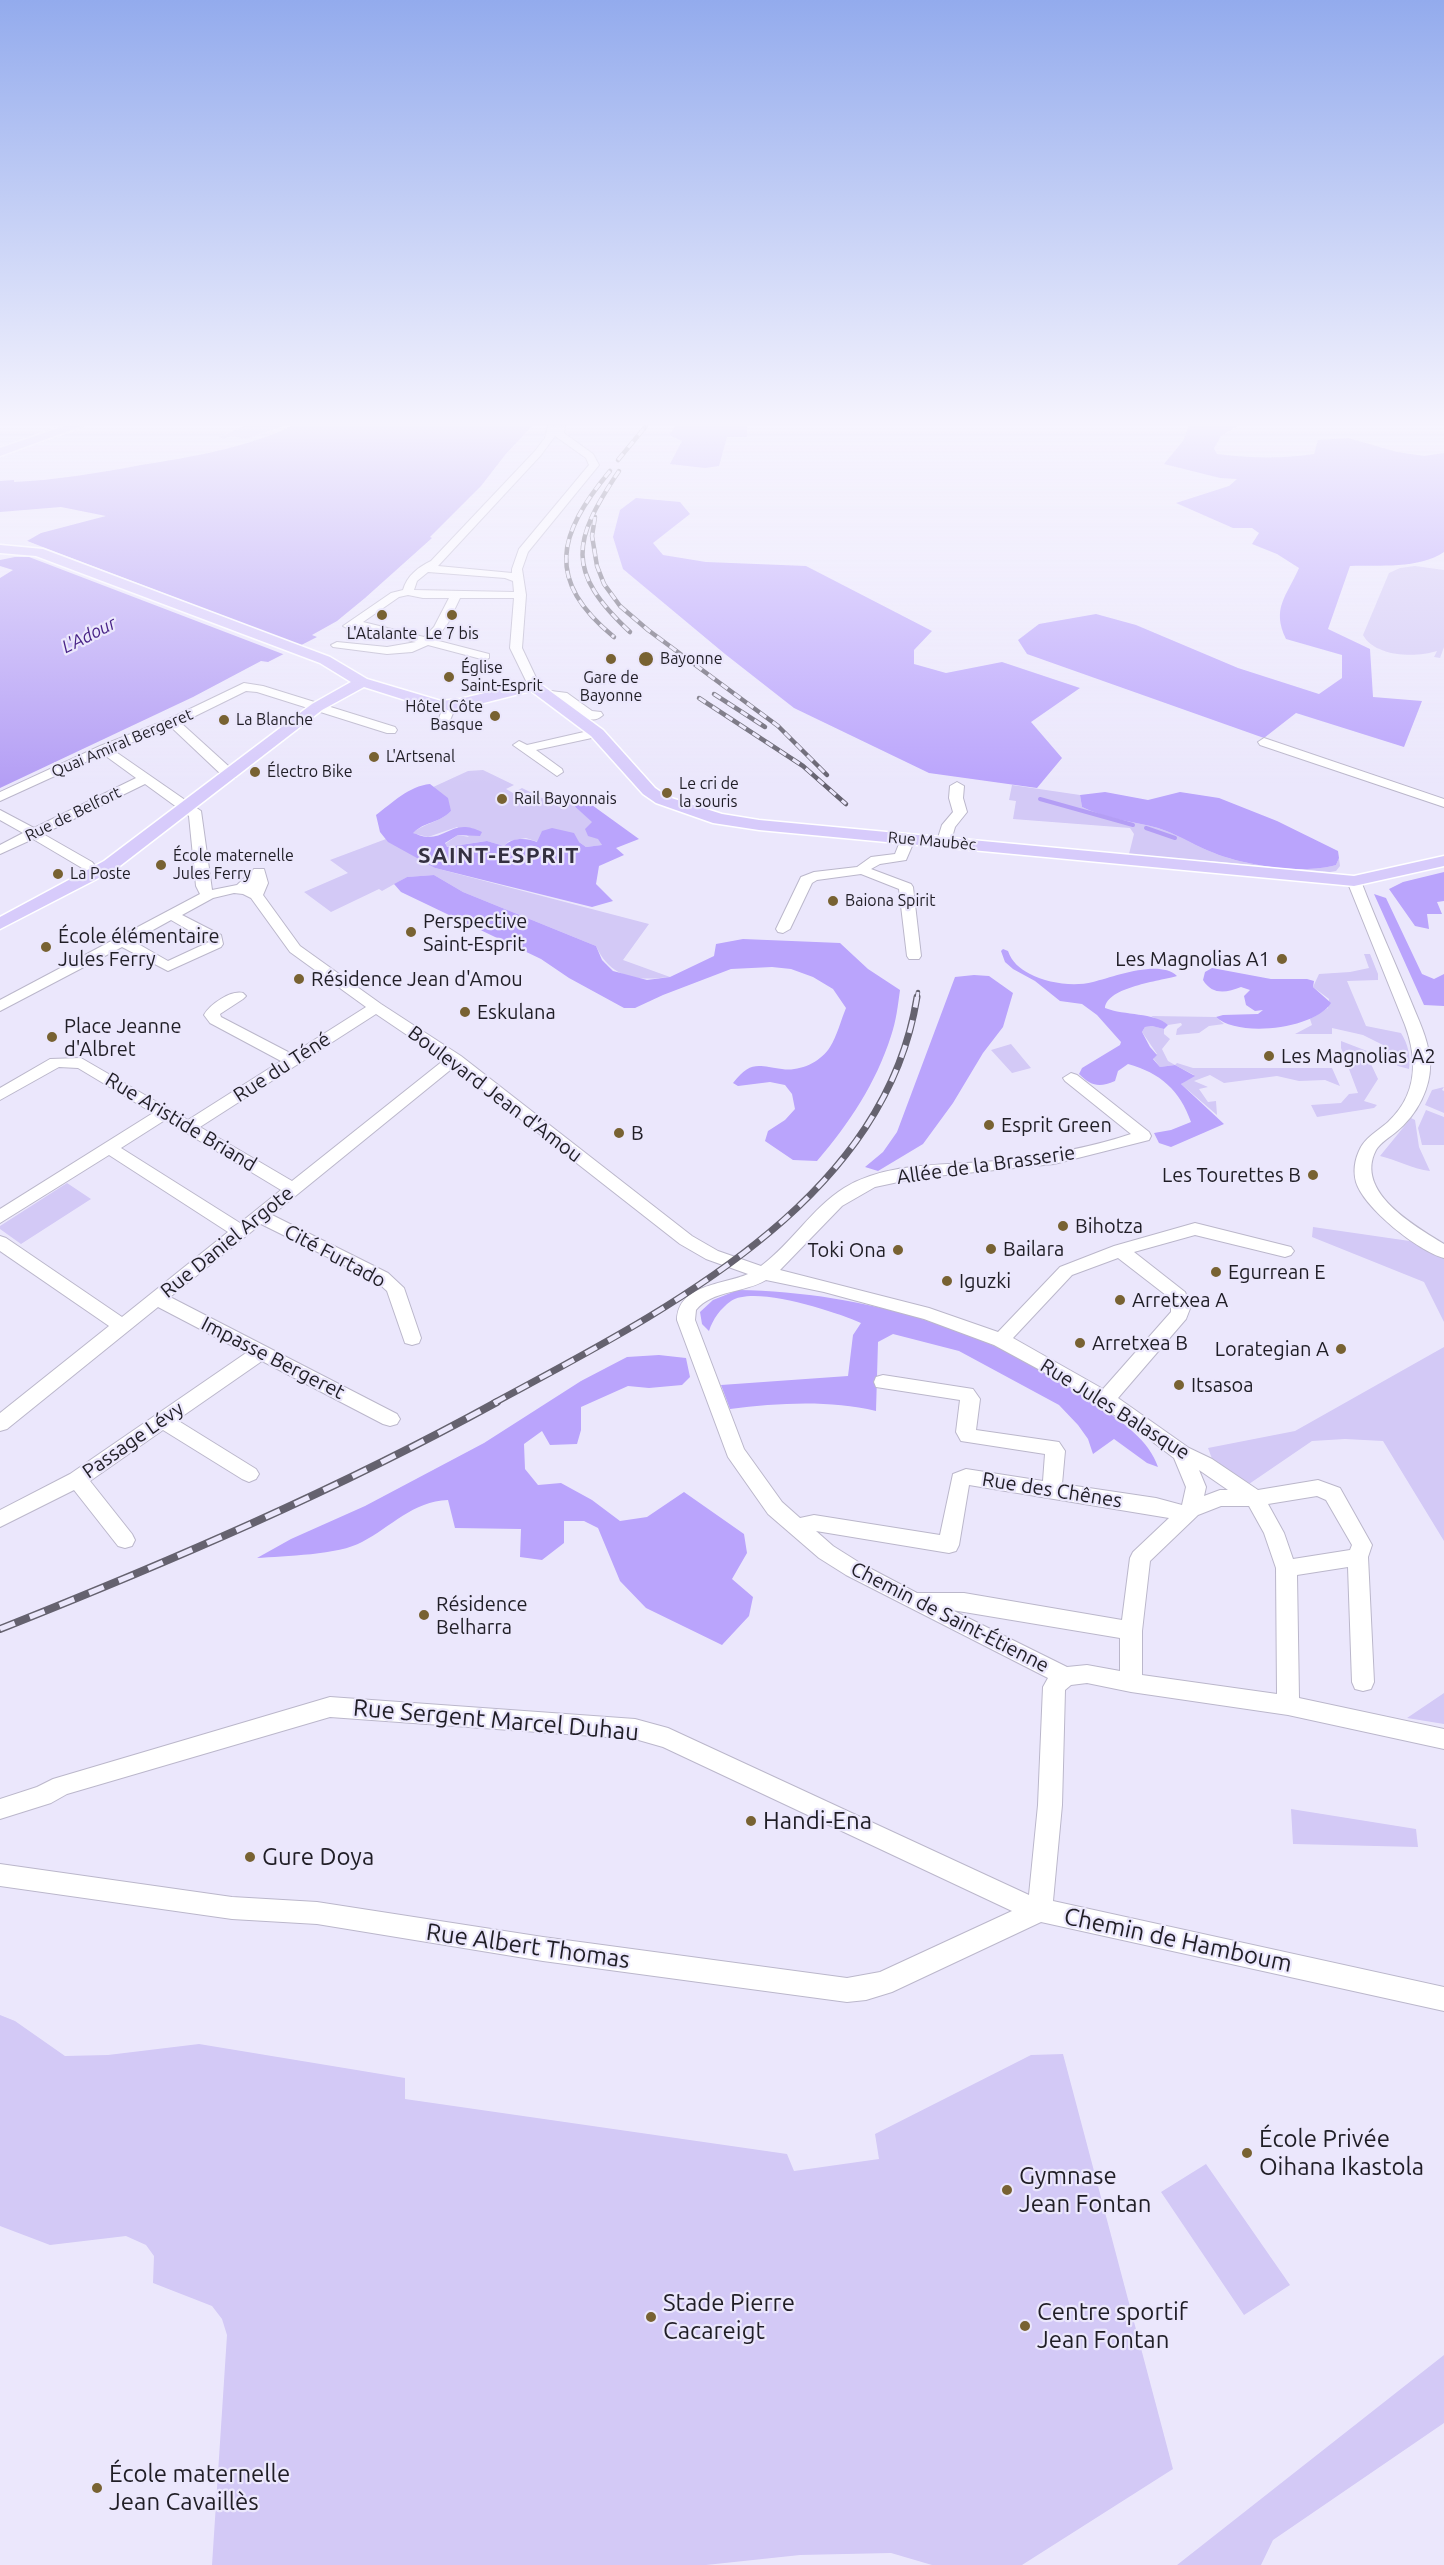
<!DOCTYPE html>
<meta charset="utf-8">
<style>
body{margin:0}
canvas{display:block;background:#ebe7fc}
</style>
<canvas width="1444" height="2565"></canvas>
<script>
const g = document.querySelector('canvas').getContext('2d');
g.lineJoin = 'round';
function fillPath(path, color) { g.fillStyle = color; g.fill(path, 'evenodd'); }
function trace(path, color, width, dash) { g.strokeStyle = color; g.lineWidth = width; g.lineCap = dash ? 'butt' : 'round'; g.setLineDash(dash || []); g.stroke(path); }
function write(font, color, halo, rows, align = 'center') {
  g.font = font + ' Ubuntu,sans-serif'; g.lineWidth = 4.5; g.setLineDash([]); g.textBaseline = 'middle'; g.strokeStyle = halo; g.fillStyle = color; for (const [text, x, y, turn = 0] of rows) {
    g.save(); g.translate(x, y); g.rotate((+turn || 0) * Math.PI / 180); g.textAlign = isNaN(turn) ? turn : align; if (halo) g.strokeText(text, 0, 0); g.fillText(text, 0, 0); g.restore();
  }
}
fillPath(new Path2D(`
 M245,426h38l-37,13 -15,-3 -7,3 -5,-2z
 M1415,566l29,4v77l-4,11 -6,-1 3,-6c-21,7 -62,6 -74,-16l26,-62 11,-5z
 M483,770l31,15 -8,4 7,4 9,-5 38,19 9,-4 4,2 20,17 9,23 -16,2 -7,-5h-41l-12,-4 -17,3 -5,5 -17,-5 -41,6 -1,-3 13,-9 11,2 -12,-10 -29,10 -16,-4c13,-10 28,-11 39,-22l-13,-20 -7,-3 37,-17z
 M1012,785l68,10 2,12c24,12 50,14 76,21 17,5 34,16 51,23 32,14 94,24 127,14l3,-7 1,8 -4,5 -6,1 -201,-18 5,-20 -4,-6 -117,-9 3,-18 -7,-1z
 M386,839l49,29 214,56 -26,36 47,17c-33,4 -59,2 -74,-31l-133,-54 -29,-17 -27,2 -25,14 -3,-2 -48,23 -27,-20 44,-19 -18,-13z
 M1364,954h6l8,20v6l-31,1 19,45 35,7c7,11 10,24 8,36l-11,-3 -17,-15 6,-3 -2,-2 -22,-11 -31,-7v6h-37l17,-9 -2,-6 18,-11 1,-9 -16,-12 6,-13 31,-2 19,-4z
 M1151,1016l65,1 8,7 -15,2 -10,7 -23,2 1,-6 5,-4 -1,-2 -13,2z
 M1152,1026l12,3v5l6,5 -8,10 6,12 7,4 2,-2 16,5h139l8,18 -15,-6 -26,1 -22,-5 -53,7 -14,-8 -16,6 14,6 -9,2 9,13 8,-1 1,14 -36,-31 13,-9 -19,-10 -15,2 -7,-9 4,-4 -15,-22 3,-5z
 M1341,1041l26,10 -7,5 11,8 7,15 -14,22 13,4 -3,3 -57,9 -6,-12 30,-2 8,-9 9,-1 -17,-45z
 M1011,1044l20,24 -19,5 -21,-23z
 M1444,1087l-2,3 2,1v22l-19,-8 7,-15z
 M1426,1110l18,7v28h-22l-4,-17z
 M1411,1118l4,2 4,27 11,24c-17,-2 -33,-11 -50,-15z
 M67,1183l24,16 -70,45 -21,-15v-3z
 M1313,1227l131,19v76l-20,-40 -112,-45z
 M1444,1347v194l-61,-100 -38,-2 -33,2 -63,43 -35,-20 -6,-16 87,-17z
 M1444,1693v31l-37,-6z
 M1291,1809l125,20 2,18 -125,-3z
 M0,2015l15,6 50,35 43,-1 91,-11 206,34v21l382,55 7,17 85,-12 -4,-25 156,-79 32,-1 110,415 -151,96h-90l-41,-12 -91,2 -94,10h-494l15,-230 -5,-16 -10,-13 -59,-23 1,-27 -8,-11 -20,-9 -76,9 -50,-19z
 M1206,2164l84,121 -46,30 -83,-123z
 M1444,2355v68l-171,117 -12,25h-84z`), '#d3c9f6');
fillPath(new Path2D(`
 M676,426h71v11h-20l-8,29 -14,2 -35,-4 12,-23 -13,-6z
 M1189,426h48l-16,10 -7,12 3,6c33,4 64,5 97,0l4,-14 30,-2 49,14 27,4 20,-3v99c-25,17 -65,13 -94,14l-22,63 42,20 3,48 49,4 -18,46 -108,-34 -32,25 -237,-84 -9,-14 21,-16 57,-10 40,11 102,43 81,26 23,-16v-23l-56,-16c-15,-31 1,-43 13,-71l-22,-14 -25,-10 7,-11 -7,-5h-19l-57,-25 53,-17 8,-7 -17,-1 -56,-14 19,-23z
 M636,498l44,4 10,12 -37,29 10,12 43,7 100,4 126,65 -18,19v14l32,9 56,-11 78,26 -49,34 31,36 -25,30 -108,-15 -135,-65 -69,-54 -102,-85 -10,-32 7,-27z
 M430,784l18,14 3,13c-13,13 -26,10 -38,22 4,1 10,4 14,4 21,1 27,-19 55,-5l-2,4 -22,-1 -13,8 2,4 40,-6 17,5c9,-9 22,-8 33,-4l5,-11 10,-3 22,5 5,9 7,5 16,-2 -4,-6 -10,-3 -3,-7 7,-7 -20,-18 13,-4 54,39 -23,9 8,7 -25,11 -3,18 17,17 -21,6 -157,-39 -47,-26 -8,-10 -4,-17c16,-12 33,-29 54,-31z
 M1105,792l43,8 32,-8 39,6 58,23 61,30 1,7 -3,7c-33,10 -95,0 -127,-14 -17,-7 -34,-18 -51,-23 -26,-7 -52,-9 -76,-21l-2,-12z
 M1444,872v29l-7,1 5,12h-15l2,15 -14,-3 -26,-37 14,-7z
 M434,875l29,17 133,54 6,14 11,11 34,9 23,-3 44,-21 2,-12 27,-5 97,4 28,26 32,21c-2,15 -4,32 -9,46 -15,47 -42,88 -74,125l-24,-1 -28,-19 3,-10 17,-11 10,-11 -3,-15 -7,-9 -15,-3 -32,4 -5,-3c18,-23 25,-17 49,-14 17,3 39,-7 48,-22 7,-11 11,-27 16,-39l-13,-19 -20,-12 -22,-8 -19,-2 -41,2 -68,26 -28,13h-11l-55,-30 -28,-19 -140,-67 -7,-8 13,-7z
 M1374,894l12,4 36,76 12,5 10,-5v32l-20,-1z
 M1003,949l5,2c4,11 11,17 22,23 17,9 43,13 63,8 21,-5 66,-23 84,-6 -17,5 -70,11 -72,32 20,8 49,4 63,17l-4,4 -12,-3 -7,1 -3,5 8,15 7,8 -4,4 7,8 15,-2 20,11 -14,8 43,40 -53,23 -12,-4 -5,-10 17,-3 20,-8c-11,-32 -31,-49 -63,-58l-10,7 -3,10c-16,7 -24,5 -36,-7l3,-6 38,-23 1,-3 -24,-27 -15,-11 -22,-3 -25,-20 -22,-12 -8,-7 -4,-11z
 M1212,968l59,11h36l7,2 -1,6 18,16c-16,26 -93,35 -115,14l7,-2 35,-1 5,-4 -8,1 -9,-6 -2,-9 6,-6 -9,-3c-15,6 -29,8 -38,-7l2,-8z
 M974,975l15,1 24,17 -10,34 -20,26 -30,50 -30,41 -45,27 -13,-4 18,-15 14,-20 58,-155z
 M738,1290c127,2 258,41 361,116 23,16 50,34 59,61l-11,-4 -33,-24 -21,15 -5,-15 -10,-14 -19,-20 -100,-54 -66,-17 -15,8 -2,69c-47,-11 -98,-8 -146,-2l-9,-24 127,-9 5,-41 8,-12c-25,-11 -106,-38 -130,-22 -11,8 -18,18 -22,30l-7,-7 -2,-12 13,-12z
 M659,1355l27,3 4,19 -8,8 -33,3 -21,-2 -47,21v23l-4,14 -27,1 -8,-14 -18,13 1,25 13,16 23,-2 31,17 28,21 27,-4 37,-25 60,42 3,19 -15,26 21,18 -4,19 -27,29 -76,-37 -26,-27 -22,-53 -14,-7h-20v22l-22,17 -22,-3 1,-28 -66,-1 -7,-28c-35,1 -57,27 -86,42 -23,13 -78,14 -105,16l34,-19 74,-33 119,-63 97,-62 46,-24z`), '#baa4fc');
fillPath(new Path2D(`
 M292,426h240l-27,29 -24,31 -51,51 2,1 -67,60 -28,23 -25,14 5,2 -49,25 -7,-1 -68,36 -193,91v-210l13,-8 -13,-4v-6l20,-4 19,-10 -12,-5 14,-8 65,-17 -45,-9 -61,5v-31l14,-1v2c43,-2 85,-9 127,-17 51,-8 104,-17 151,-39z`), '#b49ef5');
fillPath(new Path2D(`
 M27,541l252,96 27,10 -18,9 -259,-99h-18l21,-11 -7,-3z`), '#ebe7fc');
trace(new Path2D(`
 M1040,799l93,26
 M1146,828l29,10`), '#b49ef5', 4);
const minor = new Path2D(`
 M548,426h17l-1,7 29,21 6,11 -71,87 -6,17 4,26 -4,53 18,38 -2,3h-8l-20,-41 4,-50h-54l-12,25 -13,17 54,14v4l-4,2 -57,-15 -16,7 -25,2 -54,-7 -2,-2 6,-3 50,5 29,-5 -61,-15 -6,2 -6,-3 48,-33 12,-3c4,-15 16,-23 28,-29l104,-110 10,-13zM555,436l31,22 3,7 -70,84 -7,20v4l-74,-7 103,-111zM428,572l77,6 8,3 1,11 -100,-2 3,-9zM408,595l15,3h26l-15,29 -10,10 -61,-15 36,-25z
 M244,683l19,3 132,41 2,3 -2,3h-8l-130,-41 -11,-1 -65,32 54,49 1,3 -1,3h-10l-54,-51 -58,23 88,61 11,79 25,-5 17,-16h10l4,14 -5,12 37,51 81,58 80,52 231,180 26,15 43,15c31,-23 51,-58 83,-78 44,-27 103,-22 152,-27 46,-5 91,-12 135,-27l-66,-53 -2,-3 8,-5 6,2 72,57 2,4 -2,4 -95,24 -137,14 -42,9 -33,19 -62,64 149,38 69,24 62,-65 54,-21 81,-23 96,24 3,4 -3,4 -6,2 -90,-22 -61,17 51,40 6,14 -5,13 -68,79 71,50 23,11 46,31 60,-10 22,8 32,57 -4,12 6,125 -3,7 -8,2 -8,-2 -3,-7 -4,-115 -51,8 2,123 145,31v20l-156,-34 -157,-23 -44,-9 -16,2 -6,5 -3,115 -9,96 391,86v24l-403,-89 -149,70 -26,8 -19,2 -304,-41 -226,-37 -85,-5 -232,-33v-22l232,33 85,5 226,35 304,41 33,-6 132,-61 -349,-164 -28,-8 -305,-22 -263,77 -16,9 -51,16v-20l37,-12 16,-8 277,-82 305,22 33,9 361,167 9,-90 5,-118 5,-9 -202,-103 -27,-17 -51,-44 -40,-57 -51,-137c1,-36 46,-35 71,-46l-42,-15 -26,-15 -226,-177 -182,148 116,58 16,15 17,50 -2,5 -7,2 -7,-2 -18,-52 -11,-10 -115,-57 -91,73 227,117 3,5 -3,5 -7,2 -7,-2 -121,-63 -85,59 79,49 3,5 -3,5 -7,3 -7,-3 -79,-49 -73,51 42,53 3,6 -3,6 -7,2 -7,-2 -44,-56 -74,37v-17l70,-36 176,-121 -88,-46 -151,122 -7,2v-18l109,-87 -109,-75v-15l6,2 116,79 106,-85 -119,-77 -109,68v-14l153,-96 -75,-45 -19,-1 -59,33v-12l50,-29 31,-1 107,62 93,-59 -71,-38 -6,-8c6,-11 27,-25 39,-22l3,3 -3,3 -23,15 1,3 71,37 74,-47 -76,-55 -39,-54 -8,-4 -9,-1 -21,5 -31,17 39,20 2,9 -2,3 -53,24 -46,-24 -122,64v-11l200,-106 -4,-8 -7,-70 -44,-32 -102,50 49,28 10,12 -2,3h-10l-8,-9 -49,-29 -33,15v-9l23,-12 -23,-13v-10l34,18 102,-50 -33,-24 -103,47v-9l100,-46 69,-27zM171,920l38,22 -41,19 -35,-20zM376,1014l68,46 -152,121 -92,-54zM165,1120l116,70 -41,33 -119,-75zM1118,1258l53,41v13l-68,77 -90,-51 59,-63zM766,1280l58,12 100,27 70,26 70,38 69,44 41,31 12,29 -4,18 -26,-7 -94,-14 3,-33 -6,-9 -83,-12 4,-31 -7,-10 -90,-14 -7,2 -2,5 2,5 84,13 -4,32 5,9 84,13 -2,27 -77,-12 -13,5 -13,61 -126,-20 -14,3 -18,-16 -38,-53 -49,-129 1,-10c16,-20 49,-17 70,-30zM1199,1470l29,20h-8l-16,6 2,-9zM969,1485l200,33 -36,34 -3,6 -8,62 -158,-27h-47l-57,-30 -27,-17 -17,-15 133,22 7,-2 3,-6zM1317,1496l9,4 26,45 -2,5 -57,9 -9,-26 -16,-29zM1221,1506h28l15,27 12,35 1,126 -135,-19v-44l8,-70 48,-46zM952,1610l168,28v33l-33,-6 -20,2z
 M543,690l24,3 25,18 9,1 2,3c-16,15 -31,-12 -45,-16 -6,-1 -13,-1 -19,-2v-6z
 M450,702l6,4 -8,19 -2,3h-8l-2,-3 8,-19z
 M597,729l4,1 2,3 -2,3 -65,14 26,19 1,3 -6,4 -44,-31 6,-4 8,4z
 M1264,738l180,61v8l-184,-62 -2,-3z
 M957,782l7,4 -1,12 4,14 -12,15 -4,14 -7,4 -7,-4 5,-16 11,-13 -4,-14 1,-12z
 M908,835l7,4 -9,21 -26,4 -9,5 40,15 2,3 8,69 -2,3h-10l-2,-3 -8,-67 -38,-15 -44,6 -5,3 -22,46 -7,4 -5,-1 -2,-3 25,-52 13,-5 43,-5 14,-10 24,-3 6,-15z
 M1354,877l7,4c15,40 33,79 49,118 8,20 18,39 20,61 2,27 -13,55 -34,72 -6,5 -16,11 -20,18 -22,42 39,76 68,94v14c-26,-7 -80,-50 -88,-76 -3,-11 -1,-22 3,-31 5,-13 19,-20 29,-29 29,-27 30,-62 17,-97l-58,-144z`);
const major = new Path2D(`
 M65,426h17l-82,30v-8z
 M0,545l43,4 287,108 37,22 74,22 19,-2 74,-18 5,2 64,47 52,58 13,9 54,17 37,6 595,56 90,-20v10l-90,20 -595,-56 -46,-7 -57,-20 -13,-9 -52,-58 -60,-45 -71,18 -20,2 -76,-24 -42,23 -206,159 -116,60v-12l104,-56 208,-157 39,-22 -31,-19 -284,-107 -36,-3z`);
trace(minor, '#bbb7cb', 2);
trace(major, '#fff', 3);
fillPath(minor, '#fff');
fillPath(major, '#d7cbfb');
const railFar2 = new Path2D(`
 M618,460l28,-34
 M610,471c-53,64 -65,109 4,166
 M619,471c-47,70 -54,100 11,161
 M595,517l-3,19 5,30 7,18 16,22 28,24 130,96 49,49
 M714,694l51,33
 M699,698l104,68 43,38
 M917,999l1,-7`);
const railFar1 = new Path2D(`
 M494,1403c166,-90 390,-199 423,-406`);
const rail = new Path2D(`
 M0,1629c169,-67 337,-139 497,-227`);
trace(railFar2, '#65626f', 4.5);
trace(railFar1, '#65626f', 7);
trace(rail, '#65626f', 8);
trace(railFar2, '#ebe7fc', 3, [8]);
trace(railFar1, '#ebe7fc', 4.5, [13]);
trace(rail, '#ebe7fc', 5, [16]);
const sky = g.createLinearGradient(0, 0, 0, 785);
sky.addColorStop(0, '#93abed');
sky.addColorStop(0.54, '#f6f4fe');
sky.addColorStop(1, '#f6f4fe00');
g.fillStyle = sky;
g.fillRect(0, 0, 1444, 785);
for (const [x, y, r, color] of [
 [382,615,6,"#786232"],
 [452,615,6,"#786232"],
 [611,659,6,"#786232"],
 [646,659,8,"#786232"],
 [449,677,6,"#786232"],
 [495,716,6,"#786232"],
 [224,720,6,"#786232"],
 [374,757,6,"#786232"],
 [255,772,6,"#786232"],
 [667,793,6,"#786232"],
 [502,799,6,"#786232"],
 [161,865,6,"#786232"],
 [58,874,6,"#786232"],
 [833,901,6,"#786232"],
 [411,932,6,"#786232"],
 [46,947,6,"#786232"],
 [1282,959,6,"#786232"],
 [299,979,6,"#786232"],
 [465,1012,6,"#786232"],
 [52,1037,6,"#786232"],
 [1269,1056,6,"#786232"],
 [989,1125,6,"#786232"],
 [619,1133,6,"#786232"],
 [1313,1175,6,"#786232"],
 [1063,1226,6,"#786232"],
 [991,1249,6,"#786232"],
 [898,1250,6,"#786232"],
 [1216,1272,6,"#786232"],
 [947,1281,6,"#786232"],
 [1120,1300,6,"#786232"],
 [1080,1343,6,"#786232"],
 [1341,1349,6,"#786232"],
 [1179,1385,6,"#786232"],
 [424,1615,6,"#786232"],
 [751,1821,6,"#786232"],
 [250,1857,6,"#786232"],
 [1247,2153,6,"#786232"],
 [1007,2190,6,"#786232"],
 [651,2317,6,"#786232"],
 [1025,2326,6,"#786232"],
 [97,2488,6,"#786232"]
]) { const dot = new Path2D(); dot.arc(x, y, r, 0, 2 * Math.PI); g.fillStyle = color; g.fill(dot); trace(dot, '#ebe7fc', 2); }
write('16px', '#201e26', '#ebe7fc', [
 ["L'Atalante",382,634,"center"],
 ["Le 7 bis",452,634,"center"],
 ["Bayonne",660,659],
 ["Église",461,668],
 ["Saint-Esprit",461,686],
 ["Gare de",611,678,"center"],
 ["Bayonne",611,696,"center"],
 ["Hôtel Côte",483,707,"right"],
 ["Basque",483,725,"right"],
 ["La Blanche",236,720],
 ["L'Artsenal",386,757],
 ["Électro Bike",267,772],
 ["Le cri de",679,784],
 ["la souris",679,802],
 ["Rail Bayonnais",514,799],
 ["École maternelle",173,856],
 ["Jules Ferry",173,874],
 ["La Poste",70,874],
 ["Baiona Spirit",845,901]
], 'left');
write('16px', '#201e26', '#ebe7fc', [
 ["Quai Amiral Bergeret",122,743,-23],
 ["Rue de Belfort",73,814,-26],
 ["Rue Maubèc",932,841,5]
]);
write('italic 18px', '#492487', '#ebe7fc', [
 ["L'Adour",89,635,-27]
]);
write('20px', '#201e26', '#ebe7fc', [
 ["Perspective",423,921],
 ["Saint-Esprit",423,944],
 ["École élémentaire",58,936],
 ["Jules Ferry",58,959],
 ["Les Magnolias A1",1270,959,"right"],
 ["Résidence Jean d'Amou",311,979],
 ["Eskulana",477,1012],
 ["Place Jeanne",64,1026],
 ["d'Albret",64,1049],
 ["Les Magnolias A2",1281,1056],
 ["Esprit Green",1001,1125],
 ["B",631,1133],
 ["Les Tourettes B",1301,1175,"right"],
 ["Bihotza",1075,1226],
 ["Bailara",1003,1249],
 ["Toki Ona",886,1250,"right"],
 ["Egurrean E",1228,1272],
 ["Iguzki",959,1281],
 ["Arretxea A",1132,1300],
 ["Arretxea B",1092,1343],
 ["Lorategian A",1329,1349,"right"],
 ["Itsasoa",1191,1385],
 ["Résidence",436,1604],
 ["Belharra",436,1627]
], 'left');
write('20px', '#201e26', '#ebe7fc', [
 ["Rue du Téné",282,1067,-33],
 ["Boulevard Jean d'Amou",495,1094,37],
 ["Rue Aristide Briand",181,1122,31],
 ["Allée de la Brasserie",986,1165,-8],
 ["Rue Daniel Argote",227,1242,-39],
 ["Cité Furtado",335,1256,28],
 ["Impasse Bergeret",273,1358,27],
 ["Rue Jules Balasque",1115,1409,32],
 ["Passage Lévy",133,1440,-35],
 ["Rue des Chênes",1052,1490,9],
 ["Chemin de Saint-Étienne",950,1617,27]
]);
g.letterSpacing = '1.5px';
write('bold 22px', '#343040', '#ebe7fc', [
 ["SAINT-ESPRIT",499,856]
]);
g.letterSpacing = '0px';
write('24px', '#201e26', '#ebe7fc', [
 ["Rue Sergent Marcel Duhau",496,1720,5],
 ["Chemin de Hamboum",1178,1940,12],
 ["Rue Albert Thomas",528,1946,8]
]);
write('24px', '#201e26', '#ebe7fc', [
 ["Handi-Ena",763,1821],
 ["Gure Doya",262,1857],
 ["École Privée",1259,2139],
 ["Oihana Ikastola",1259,2167],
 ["Gymnase",1019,2176],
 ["Jean Fontan",1019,2204],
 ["Stade Pierre",663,2303],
 ["Cacareigt",663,2331],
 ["Centre sportif",1037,2312],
 ["Jean Fontan",1037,2340],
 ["École maternelle",109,2474],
 ["Jean Cavaillès",109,2502]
], 'left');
</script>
